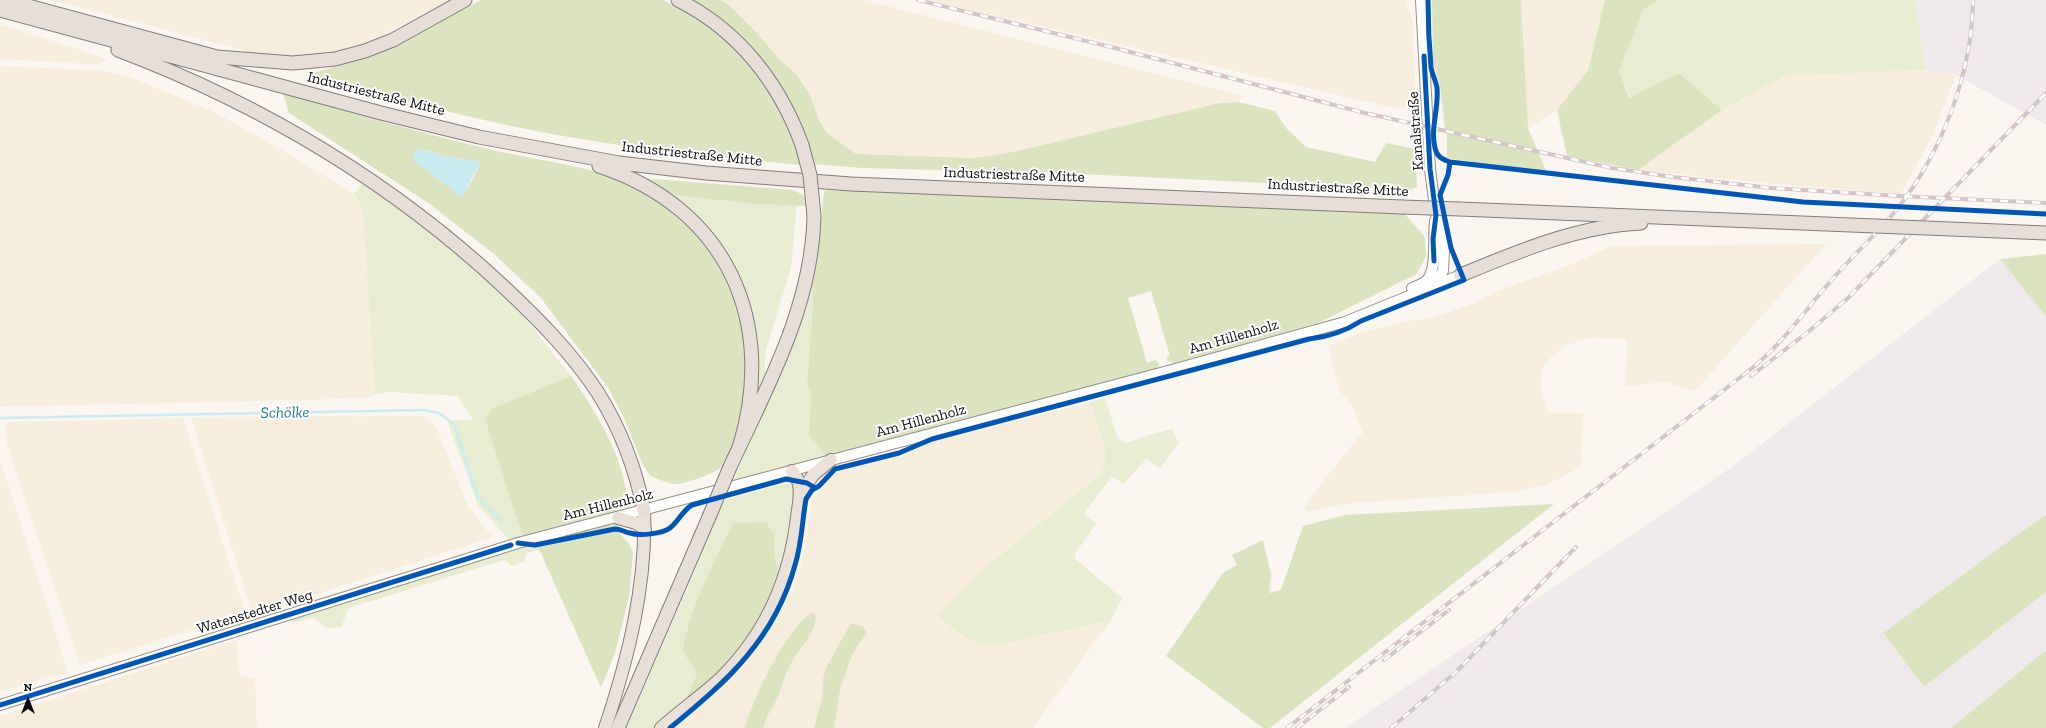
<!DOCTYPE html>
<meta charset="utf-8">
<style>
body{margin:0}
#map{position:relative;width:2046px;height:728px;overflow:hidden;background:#faf5ef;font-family:"Zilla Slab",serif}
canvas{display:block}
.north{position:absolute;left:8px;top:680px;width:40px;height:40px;-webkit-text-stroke:3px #fff;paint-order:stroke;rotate:0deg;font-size:11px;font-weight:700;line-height:16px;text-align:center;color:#0c0c0c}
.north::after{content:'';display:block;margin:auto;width:14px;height:18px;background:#0c0c0c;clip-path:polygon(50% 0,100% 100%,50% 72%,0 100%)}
</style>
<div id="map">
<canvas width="2046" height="728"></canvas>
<div class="north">N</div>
</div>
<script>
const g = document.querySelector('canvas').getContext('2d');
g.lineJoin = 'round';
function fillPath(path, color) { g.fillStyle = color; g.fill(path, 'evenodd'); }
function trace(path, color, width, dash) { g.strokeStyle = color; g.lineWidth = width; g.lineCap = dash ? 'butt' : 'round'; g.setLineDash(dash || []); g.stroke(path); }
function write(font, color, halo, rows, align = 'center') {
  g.font = font + ' "Zilla Slab",serif'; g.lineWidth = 4; g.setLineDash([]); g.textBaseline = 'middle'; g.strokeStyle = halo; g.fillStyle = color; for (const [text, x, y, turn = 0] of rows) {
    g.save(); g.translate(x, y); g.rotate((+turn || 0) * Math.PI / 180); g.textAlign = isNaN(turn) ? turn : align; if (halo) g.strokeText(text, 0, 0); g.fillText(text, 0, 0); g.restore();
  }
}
fillPath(new Path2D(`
 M1916,0h130v125l-90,-50 -31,-5z
 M2000,259l46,58v197l-163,119 41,54 122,-95v58l-95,78h-606l387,-261z`), '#f0e9ec');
fillPath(new Path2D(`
 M50,0h398l-79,43 -31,9 -38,4 -26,-1 -30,-5z
 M720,0h144l380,96 -6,6 -18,1 -207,49 -40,6 -117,-4 -29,-21 -7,-11 -11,-30 -13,-18 -17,-15 -21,-25 -29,-29z
 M928,0h478l7,24 3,80 -18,5z
 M1521,0h84l-17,70 -31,40 -29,18z
 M0,24l93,30 14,6 -4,3 -11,1 -92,-5z
 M0,66l105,5 26,6 85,36 59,33 79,48 5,7 4,14 12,179 -9,4 -31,1 -335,8z
 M1925,70l31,5 -23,60 -32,59 -148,-12 -115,-12 84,-60 63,-34z
 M1826,244l-131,147 -30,-9 -40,4 2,-47 -38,-1 -25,8 -13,11 -10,14 1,23 7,19h34l-2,52 -9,7 -26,13 -34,7 -169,12 -35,8 -4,-4 12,-18 47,-58 -12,-29 -12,-13 -11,-44 30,-12 43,-12 32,-4 39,-14 26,-13 79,-29 35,-16z
 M1090,402l15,46 1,11 -5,15 -118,95 58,67 63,-14 -3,11 -68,95h-199l6,-38 12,-35 9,-12 -38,36 -1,18 -8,31h-50l1,-10 11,-16 16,-40 15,-20 -52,55 -10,31h-70l49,-41 22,-23 18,-24 28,-49 8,-24 7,-32 5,-37 19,-22 10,-5 69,-19 22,-10z
 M423,416l6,3 7,8 32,79 24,31 -239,78 -62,-198z
 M183,418l62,195 -165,52 -73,-222 -1,-21z
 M0,459l68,213 -68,20z
 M236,640l4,36 15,2 2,50h-257v-12z`), '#f6eddc');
fillPath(new Path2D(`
 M448,0h8c-29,15 -56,34 -86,46 -40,15 -81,16 -123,8l-3,-4c42,7 83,9 123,-6 29,-11 54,-30 81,-44z
 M1658,0h258l9,70 -140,6 -63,34 -43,-37 -49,25 -11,-27 24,-61z
 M363,183l54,34 92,81 62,78 -78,32 29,126 18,17 -3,-1 -10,3 -3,9 -12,4 -8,-6 -155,48 -8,19 -14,1 -13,-10 -20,4 -2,3 -1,-18 218,-67 -31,-35 -31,-85h26l-15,-24 -68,-4 -15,2 -12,-179 -4,-14 -5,-7z
 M666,194l87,10 44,1 -6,63 -26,85v20l-13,41 -6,-115z
 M812,281l1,25 -6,78 4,11 -2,40 17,21 -93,27 77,-201z
 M1105,398l13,41 8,4 23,-8 23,-6 7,14 -19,25 -14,-9 -22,25 -12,-7 -28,36 12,11 -21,30v5l47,39 -11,23 -10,12 3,-11 -106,23c-25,1 -42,-13 -60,-30l45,-46 118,-95 5,-15 -1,-11 -15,-46z
 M783,484h8l3,3 -4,45 -10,49 -6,-28v-18l-41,-12 -47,107 -2,22 13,21 -9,25 -31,30h-31l68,-155 23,-59 8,-14z`), '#e8edd1');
fillPath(new Path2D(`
 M481,0h182l30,15 26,19 35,32 36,57 11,42c-78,-7 -155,-15 -232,-28 -88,-15 -176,-39 -263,-62l70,-20z
 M687,0h33l9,5 29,29 21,25 17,15 13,19 11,29 7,11 29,21 117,4 40,-6 207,-49 18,-1 37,9 11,17 20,19 69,15 11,-19 29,6 2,38 -7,3 -329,-16 -218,-6 -50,-4 -27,-66z
 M1432,0h89l7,128 19,45 -100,-15v-23l-2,-6 -5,-43 -7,-25z
 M1605,0h53l-15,10 -24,61 10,27 50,-25 43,37 -84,60 -71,-14 -10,-46 31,-40z
 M283,93c68,20 136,39 205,56 62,15 122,16 175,54 28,19 53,54 66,85 12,30 21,69 16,102 -1,10 -4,20 -6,30 -2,14 -6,32 -14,44 -6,8 -39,20 -49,20 -8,0 -19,-6 -26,-8l-8,-13 -18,-45 -15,-29 -68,-91 -47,-44 -67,-52 -138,-89zM421,149l33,9 25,3 1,3 -12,24 -52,-38z
 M640,178l154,12 10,6 4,10 -55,-2 -87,-10z
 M825,190l577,21 23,26 1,19 -9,18 -99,49 -143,40 -7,-2 -2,-4 4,-1 -19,-65 -23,7 19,65 8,-3 3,2 1,4 -3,3 -330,87 -17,-21 2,-40 -4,-11 6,-78 -1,-25 6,-26 5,-57z
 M2046,254v63l-46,-58z
 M571,376c25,36 53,80 56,125l-12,10 4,22 9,9 5,11 -4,44 -14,56 -14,35 -61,-137 -18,-17 -37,-115 8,-11z
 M1554,504l-284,224h-7l-97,-72 57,-83 14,-8 -5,-10 31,-15 8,34 -2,19 12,-3 22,-64 42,-11z
 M2046,514v78l-122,95 -41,-54z
 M766,522l8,13v18l6,28 -7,17 -33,54 -47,47 -6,-1 10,-25c-3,-6 -11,-15 -13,-21 -4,-23 37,-104 49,-129z
 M812,612l4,4c-2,20 -15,30 -24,46 -8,13 -10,28 -17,41 -5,9 -10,14 -11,25h-19c9,-33 40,-96 67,-116z
 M851,623l11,3 5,6 -15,23 -12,35 -6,38h-20l8,-31 1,-18 4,-13z
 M2046,650v78h-95z`), '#dbe3bf');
fillPath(new Path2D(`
 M421,149l33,9 25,3 1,3 -9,15 -7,16 -4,1 -47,-36v-7l3,-3z`), '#c8ecf1');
trace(new Path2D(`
 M0,418l424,-8 15,3 15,11 24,73 24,25`), '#c8ecf1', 2.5);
const tertiary = new Path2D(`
 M1421,0l9,169 6,46 8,35 -1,21 -9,14
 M1412,288c5,-2 12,-4 16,-9 9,-13 5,-41 7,-58
 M0,705l518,-162 650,-172 177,-49 116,-47`);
const primary = new Path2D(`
 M800,495l13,-20 18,-15
 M618,518l18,5 9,6
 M605,728c23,-69 42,-144 39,-217
 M661,728c20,-18 42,-33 61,-51 44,-44 68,-99 75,-160 2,-15 7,-34 -5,-46`);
const trunk = new Path2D(`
 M6,0l211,57 76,6 42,-4 30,-8 28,-11 72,-40
 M678,0c60,30 101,82 124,145
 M0,10l381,103 98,24 140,26 87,10 145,11 551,23
 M118,50c142,54 275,133 386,237 34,32 68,66 94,106 22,35 38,77 46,118
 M599,166c128,42 179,156 140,282
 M1460,209l415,17
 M1926,228l120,5
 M1461,275c58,-24 117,-49 180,-52
 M730,467c37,-80 82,-160 84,-251
 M618,728l91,-211`);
trace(tertiary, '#93918e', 12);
trace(primary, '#807e7c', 14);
trace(trunk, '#807e7c', 15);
trace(tertiary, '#fefefd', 10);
trace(primary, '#eae2d9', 12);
trace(trunk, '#e8ded8', 13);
const rail = new Path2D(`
 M918,0l193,47 254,66 247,55 61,9 98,11 128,8 147,7
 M1751,376l57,-44 40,-34 198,-205
 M1384,660l65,-50
 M1287,728l464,-359c31,-25 53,-57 79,-87 22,-26 47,-48 68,-74 45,-58 74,-135 75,-208
 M1297,728l52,-41
 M1391,728l66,-57 119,-124`);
trace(rail, '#d5c5c8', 4);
trace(rail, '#fff', 2.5, [8]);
const trunkBridge = new Path2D(`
 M802,145l8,30 4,41
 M1402,207l58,2
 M1875,226l51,2
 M709,517l21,-50`);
trace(trunkBridge, '#807e7c', 15, []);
trace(trunkBridge, '#e8ded8', 13);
trace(new Path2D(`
 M1428,0c0,22 1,45 3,67 1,7 5,14 6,21 2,21 -7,40 -2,60 2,9 7,11 15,14l353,40 243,12
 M1424,56l6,113 6,46 -3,24 1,22
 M518,543l17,2 80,-16c6,0 9,3 15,4 10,3 32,1 40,-5 9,-7 12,-17 22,-23l94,-26 21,4 8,5
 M0,705l511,-160
 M670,728c57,-47 105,-89 125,-163 7,-22 7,-44 11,-66l6,-9 7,-4 16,-17 64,-16 33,-14 79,-21 298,-79c20,-2 35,-7 52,-18l103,-41 -13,-32 -11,-53 8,-20 2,-13`), '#0057b8', 5);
write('15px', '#0c0c0c', '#fff', [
 ["Industriestraße Mitte",376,94,14],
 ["Kanalstraße",1416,131,-94],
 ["Industriestraße Mitte",692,154,6],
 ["Industriestraße Mitte",1014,175,2],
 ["Industriestraße Mitte",1338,188,3],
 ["Am Hillenholz",1234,337,-16],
 ["Am Hillenholz",921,421,-15],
 ["Am Hillenholz",608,505,-14],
 ["Watenstedter Weg",255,612,-17]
]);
write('italic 16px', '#1d7b95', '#fff', [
 ["Schölke",285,413,-1]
]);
</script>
